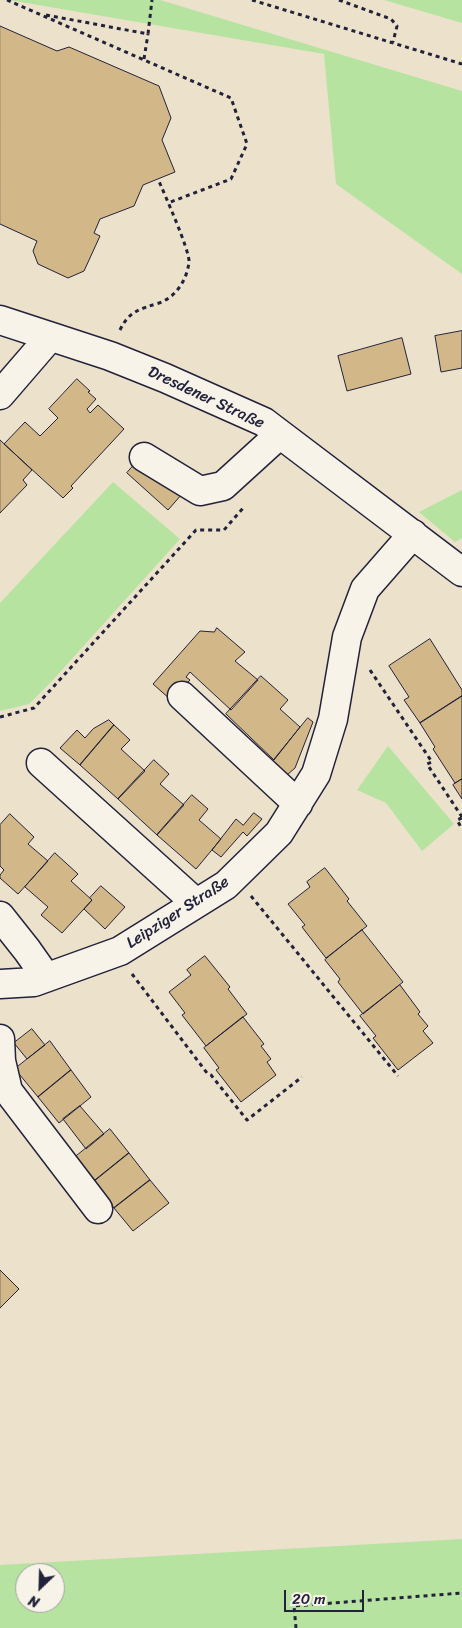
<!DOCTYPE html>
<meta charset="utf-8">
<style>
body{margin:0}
#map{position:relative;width:462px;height:1628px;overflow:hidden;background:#ece1cb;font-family:Sriracha,sans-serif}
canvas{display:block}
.north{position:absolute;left:15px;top:1563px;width:50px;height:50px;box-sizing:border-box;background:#f7f3e8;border:1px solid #a29fa3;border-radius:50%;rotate:204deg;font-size:14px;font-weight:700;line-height:20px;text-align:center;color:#22223b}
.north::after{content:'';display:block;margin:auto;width:18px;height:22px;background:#22223b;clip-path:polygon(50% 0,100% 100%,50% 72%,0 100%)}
.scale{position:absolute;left:284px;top:1590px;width:80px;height:22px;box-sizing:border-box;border:2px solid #22223b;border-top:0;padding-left:6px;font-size:15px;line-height:18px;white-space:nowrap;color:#22223b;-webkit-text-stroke:4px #f7f3e8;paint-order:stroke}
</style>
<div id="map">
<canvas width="462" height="1628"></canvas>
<div class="north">N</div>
<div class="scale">20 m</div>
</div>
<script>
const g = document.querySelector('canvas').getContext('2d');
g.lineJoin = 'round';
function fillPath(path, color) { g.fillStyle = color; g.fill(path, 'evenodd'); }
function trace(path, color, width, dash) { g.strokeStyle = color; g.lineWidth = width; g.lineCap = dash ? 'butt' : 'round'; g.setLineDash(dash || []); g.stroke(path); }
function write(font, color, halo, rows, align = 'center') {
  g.font = font + ' Sriracha,sans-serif'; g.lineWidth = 4.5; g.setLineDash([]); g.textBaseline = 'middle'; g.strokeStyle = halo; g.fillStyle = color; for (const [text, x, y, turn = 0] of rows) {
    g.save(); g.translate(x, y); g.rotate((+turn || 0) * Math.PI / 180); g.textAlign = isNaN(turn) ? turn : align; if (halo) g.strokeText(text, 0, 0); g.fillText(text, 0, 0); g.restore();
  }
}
fillPath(new Path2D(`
 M9,0h151l302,91v183l-126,-90 -12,-130z
 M384,0h78v23z
 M113,482l67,57 -128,142 -23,23 -29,7v-108z
 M462,490v48l-7,4 -36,-30z
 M388,746l66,78 -32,27 -36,-48 -29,-13z
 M462,1539v89h-462v-63zM25,1573h30v30h-30z`), '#b7e3a1');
const building = new Path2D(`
 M0,26l57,25 12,-4 90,39 12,32 -9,22 13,32 -32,13 -9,21 -34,13 -6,14 6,3 -16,35 -16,7 -30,-14 -5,-13 4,-10 -37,-17z
 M462,331v37l-21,4 -6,-36z
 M402,338l9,36 -64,17 -9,-35z
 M77,379l13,12 -2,1 8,7 -9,10 3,4 8,-8 26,24 -53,57 2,2 -10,10 -59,-54 21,-22 15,14 18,-18 -9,-9z
 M0,440l32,30 -9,10 4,5 -27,28z
 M141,457l41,37 -14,16 -41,-37z
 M217,628l28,24 -10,9 23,19 -27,30 -41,-38 -4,5 4,3 -19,20 -18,-16 47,-53 14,1z
 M430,639l32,51v6l-42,27 -16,-23 5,-3 -20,-31z
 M261,676l27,24 -8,9 20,18 -26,33 -48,-46z
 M462,696v83l-7,4 -22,-34 2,-2 -15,-24z
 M308,718l5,4 -18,46 -8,7 -14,-14z
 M109,720l5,5 -34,40 -20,-17 17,-18 8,8 8,-9z
 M114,725l16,15 -9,9 24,22 -27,28 -38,-34z
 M154,760l15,14 -9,10 24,21 -27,30 -39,-36z
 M462,779v20l-9,-14z
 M192,795l16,14 -9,11 22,19 -25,30 -39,-34z
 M254,813l8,6 -15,17 -4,-4 -22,25 -9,-7 24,-31 7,6z
 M10,814l24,23 -6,7 20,17 -30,33 -18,-16v-3l4,-5 -4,-4v-41z
 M55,853l23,21 -7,7 21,19 -30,33 -21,-18 7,-8 -23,-20z
 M325,868l24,31 -2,2 20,25 -41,32 -24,-31 3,-2 -17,-21 22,-17 -3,-5z
 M101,886l24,21 -20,22 -21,-20 8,-9 -2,-2z
 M362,930l41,52 -40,32 -25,-32 2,-3 -15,-19z
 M205,956l25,31 -2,2 19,25 -41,32 -24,-31 3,-2 -16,-21 22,-17 -4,-5z
 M400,985l20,27 -2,2 10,12 -5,5 10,12 -35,27 -25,-32 3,-2 -16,-20z
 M243,1017l21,27 -3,2 10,13 -4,3 9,13 -35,27 -25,-32 3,-2 -15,-20z
 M32,1029l13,16 -18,14 -13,-16z
 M50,1041l21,29 -33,27 -23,-28z
 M71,1070l20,27 -32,26 -21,-26z
 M80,1106l24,28 -18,15 -23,-30z
 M110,1129l19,24 -36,29 -19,-24z
 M129,1153l21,27 -36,28 -21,-26z
 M150,1180l19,23 -36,28 -19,-23z
 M0,1270l19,19 -19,19z`);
fillPath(building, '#d2b888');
trace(building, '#22223b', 1);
const minor = new Path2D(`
 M0,320l110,36 55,22 99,44 198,150
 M0,395l50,-58
 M144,457l56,34 23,-5 56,-51
 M182,696l116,108
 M41,763l155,140
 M0,916l27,34 19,27
 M0,984l34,-2 86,-31 106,-66 53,-52 37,-59 17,-55 14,-82 18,-48 48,-55
 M0,1039l1,22 7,30 90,118`);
trace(minor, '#22223b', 31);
trace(new Path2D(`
 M7,0l224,98 16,46 -16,35 -63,24
 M252,0l210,64
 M339,0l52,19 6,7 -4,16
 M46,15l102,19 4,-34
 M144,59l4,-25
 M120,330c9,-19 20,-21 39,-27 17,-6 28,-23 30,-41 1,-11 -25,-69 -31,-83
 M370,670l62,92 -5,2 35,53
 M0,717l34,-9 162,-178h28l20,-23
 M462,818l-5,2 5,9
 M251,896l147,180
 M132,974l75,99 4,2 36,45 55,-43
 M296,1628l-2,-22 168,-13`), '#22223b', 3, [4, 4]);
trace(minor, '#f7f3e8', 28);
write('16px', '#22223b', '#f7f3e8', [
 ["Dresdener Straße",206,398,25],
 ["Leipziger Straße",178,913,-33]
]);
</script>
